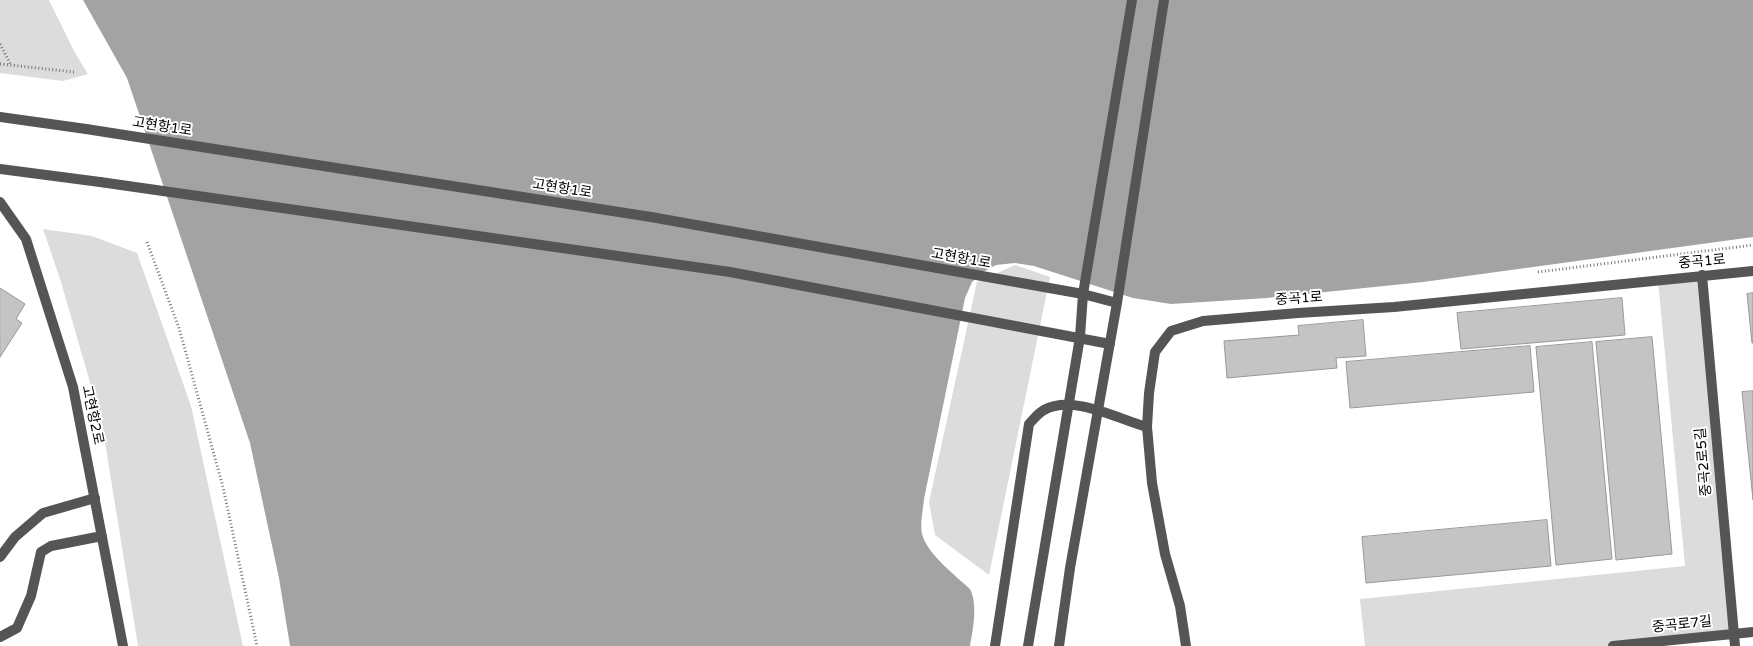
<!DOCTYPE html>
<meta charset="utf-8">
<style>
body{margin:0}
canvas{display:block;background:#fff}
</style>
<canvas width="1753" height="646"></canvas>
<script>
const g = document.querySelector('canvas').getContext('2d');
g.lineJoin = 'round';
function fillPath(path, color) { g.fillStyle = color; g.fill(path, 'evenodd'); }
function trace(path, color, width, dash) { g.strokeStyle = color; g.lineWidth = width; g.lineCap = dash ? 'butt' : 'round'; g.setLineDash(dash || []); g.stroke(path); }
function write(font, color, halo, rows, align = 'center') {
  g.font = font + ' "Varela Round","Noto Sans KR",sans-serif'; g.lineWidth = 4; g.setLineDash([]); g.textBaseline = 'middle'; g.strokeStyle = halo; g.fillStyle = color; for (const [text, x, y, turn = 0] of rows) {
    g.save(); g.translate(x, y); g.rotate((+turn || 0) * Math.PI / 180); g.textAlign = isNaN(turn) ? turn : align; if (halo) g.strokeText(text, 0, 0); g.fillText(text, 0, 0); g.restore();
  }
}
fillPath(new Path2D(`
 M0,0h49l26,53 13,21 -25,7 -63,-8z
 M43,229l49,7 45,17 54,153 52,240h-105l-36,-222 -41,-142z
 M1015,265l35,12 -61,298 -54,-40 -6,-33 48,-220z
 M1702,275l32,359 -121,12h-248l-5,-47 325,-33 -27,-286z`), '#dcdcdc');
fillPath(new Path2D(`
 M83,0h1670v237l-330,45 -156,16 -96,6 -38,-6 -99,-32 -19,-3 -19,2 -13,7 -11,10 -7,16 -41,201c-1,12 -5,27 -1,38 6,18 33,39 47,52 8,16 3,40 0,57h-680l-11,-68 -29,-135 -123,-365z`), '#a3a3a3');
const building = new Path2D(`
 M0,288l25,16 -9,15 6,4 -22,34z
 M1753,293v50h-1l-5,-49z
 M1622,298l3,37 -164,14 -4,-36z
 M1363,320l3,36 -30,2 1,10 -110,10 -3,-37 75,-6 -1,-9z
 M1652,337l20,217 -56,6 -20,-218z
 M1592,342l20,217 -56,6 -20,-218z
 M1530,346l4,46 -184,16 -4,-46z
 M1753,391v109l-11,-108z
 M1547,520l4,46 -185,17 -4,-46z`);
fillPath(building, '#c4c4c4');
trace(building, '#999', 1);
trace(new Path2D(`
 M0,44l11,21
 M0,64l74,8
 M147,242l32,86 44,159 34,159
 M1538,272l215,-27`), '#777', 3, [1, 2.5]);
trace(new Path2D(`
 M995,646l34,-222c5,-5 9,-11 15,-14 29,-16 74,9 103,17`), '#555', 10);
trace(new Path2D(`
 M0,202l26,37 47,148 50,259
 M1702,275l33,371
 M0,557l15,-20 28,-24 52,-15
 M0,637l17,-9 14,-32 10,-44 10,-6 51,-10
 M1186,646l-6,-40 -15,-52 -13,-71 -5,-56 2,-34 6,-41 16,-21 32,-10 95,-8 96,-6 359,-36
 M1613,646l140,-14`), '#555', 10);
trace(new Path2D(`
 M0,117l86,12
 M0,169l100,13`), '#555', 10);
trace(new Path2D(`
 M86,129l565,88 432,77 34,9
 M100,182l630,90 380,72
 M1028,646l52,-309 3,-43 49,-294
 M1059,646l11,-78 47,-265 47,-303`), '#555', 10);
write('14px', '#000', '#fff', [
 ["고현항1로",162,127,9],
 ["고현항1로",562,189,9],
 ["고현항1로",961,259,10],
 ["중곡1로",1702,262,-5],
 ["중곡1로",1299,299,-4],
 ["고현항2로",92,415,78],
 ["중곡2로5길",1704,462,-95],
 ["중곡로7길",1682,625,-6]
]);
</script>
